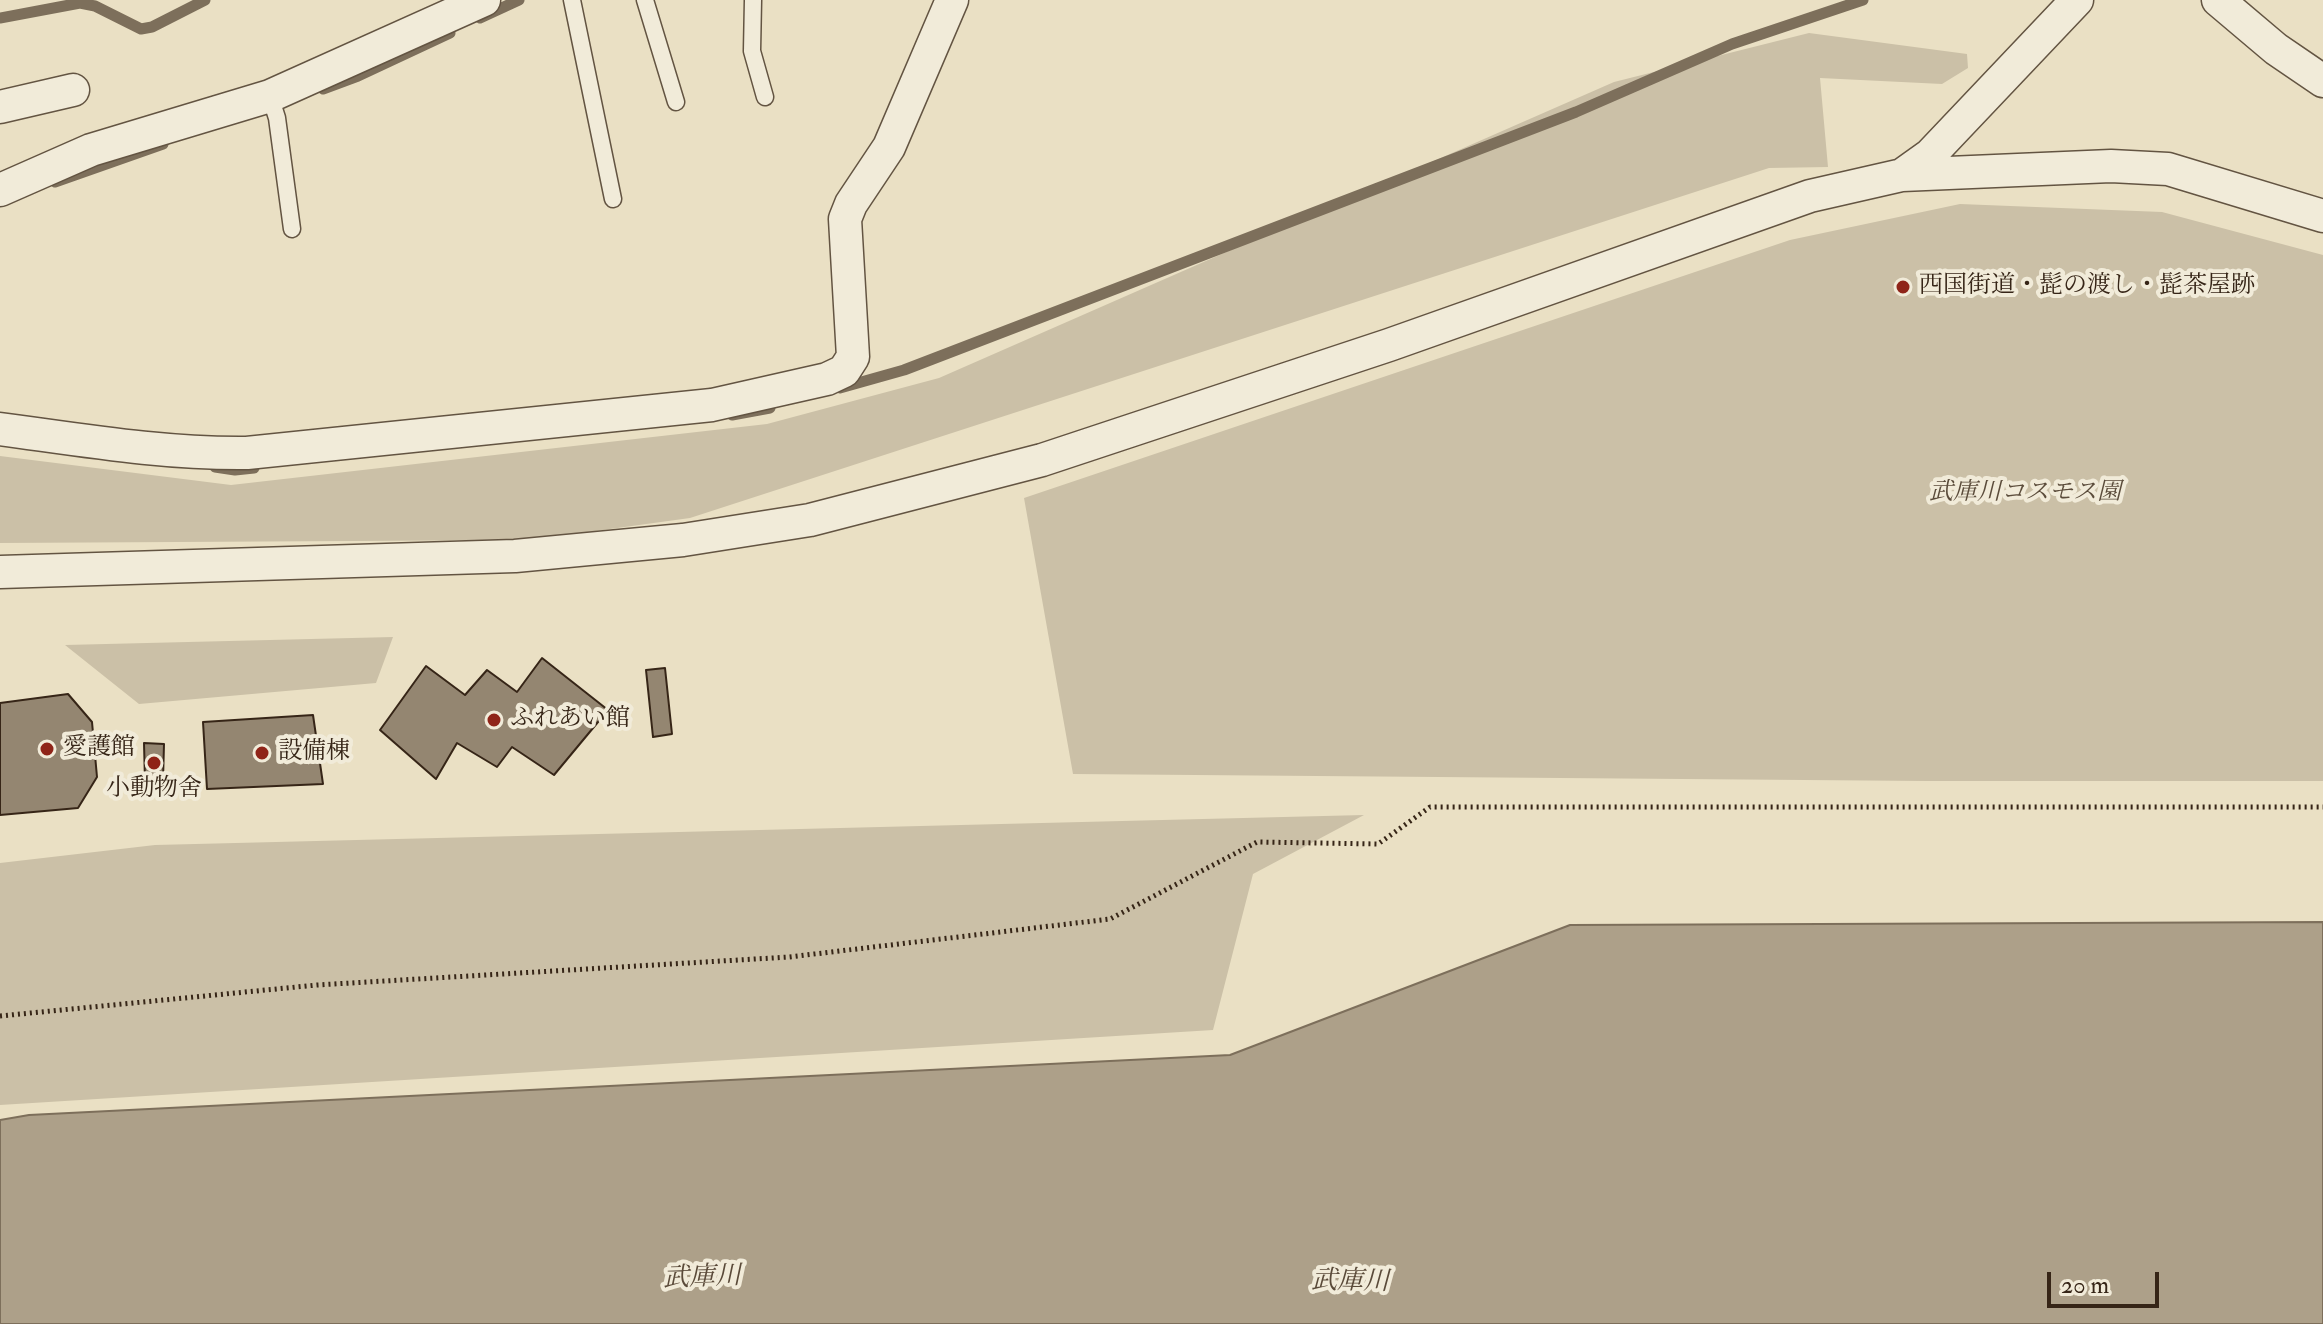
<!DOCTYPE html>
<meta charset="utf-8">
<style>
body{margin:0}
#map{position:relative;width:2323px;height:1324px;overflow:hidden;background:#eae0c4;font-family:"IM FELL Double Pica",serif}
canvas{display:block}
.scale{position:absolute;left:2047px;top:1272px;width:112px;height:36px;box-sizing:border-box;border:4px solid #362517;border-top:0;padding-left:10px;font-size:24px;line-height:28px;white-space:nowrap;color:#362517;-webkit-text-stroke:6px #f1ebd9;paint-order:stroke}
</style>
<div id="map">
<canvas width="2323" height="1324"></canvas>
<div class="scale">20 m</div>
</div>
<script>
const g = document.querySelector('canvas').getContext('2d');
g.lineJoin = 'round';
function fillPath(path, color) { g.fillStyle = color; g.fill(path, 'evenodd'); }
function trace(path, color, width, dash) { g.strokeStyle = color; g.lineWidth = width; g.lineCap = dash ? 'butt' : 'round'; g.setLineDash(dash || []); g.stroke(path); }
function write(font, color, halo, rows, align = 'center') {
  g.font = font + ' "IM FELL Double Pica","Noto Serif JP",serif'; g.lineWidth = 8; g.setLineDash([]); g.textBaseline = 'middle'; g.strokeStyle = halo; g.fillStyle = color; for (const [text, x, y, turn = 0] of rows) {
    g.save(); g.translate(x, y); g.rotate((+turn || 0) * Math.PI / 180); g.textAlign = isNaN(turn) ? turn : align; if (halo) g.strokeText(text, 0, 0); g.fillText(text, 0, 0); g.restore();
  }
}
fillPath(new Path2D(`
 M1809,33l158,21 1,14 -26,16 -122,-6 8,89 -59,1 -1079,350 -160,22 -530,3v-87l231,29 536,-61 172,-46 675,-296z
 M1960,204l202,8 161,43v526h-397l-853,-7 -49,-276 766,-258z
 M393,637l-17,46 -237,21 -74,-59z
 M1364,815l-111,59 -40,156 -1213,75v-242l155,-18z`), '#cbc0a7');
const water = new Path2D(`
 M2323,922v402h-2323v-204l29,-5 1201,-60 340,-130z`);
fillPath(water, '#ada089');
trace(water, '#7d6f5b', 2);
trace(new Path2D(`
 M0,18l80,-15 15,3 46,23 11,-2 53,-27
 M480,18l39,-18
 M323,89l35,-13 92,-43
 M55,182l108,-38
 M840,388l64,-18 672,-258 156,-68 131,-44
 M732,415l38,-7
 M215,467l20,3 19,-2`), '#7d6f5b', 11);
const building = new Path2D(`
 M542,658l66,52 -54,65 -42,-28 -15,20 -40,-24 -21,36 -56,-49 46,-64 39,29 22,-25 30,22z
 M665,668l7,66 -19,3 -7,-67z
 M68,694l24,28 5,55 -19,31 -78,7v-112z
 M313,715l10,69 -116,5 -4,-67z
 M144,743l20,1 -1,37 -18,1z`);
fillPath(building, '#948671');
trace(building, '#362517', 2);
const lane = new Path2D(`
 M572,0l41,199
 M645,0l31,102
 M753,0l-1,51 13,46
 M270,96l7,22 15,111`);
const street = new Path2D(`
 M2218,0l58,49 47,32
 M0,107l73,-17
 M1902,175l28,-20 147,-155
 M0,190l91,-40 179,-54 214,-96
 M0,429c82,11 164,25 247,24l465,-48 115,-26 17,-8 9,-14 -8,-138 6,-15 38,-57 63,-147
 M0,572l515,-16 168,-16 127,-20 232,-60 347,-115 421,-149 92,-21 209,-9 57,3 155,47`);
trace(lane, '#635442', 19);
trace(street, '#635442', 35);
trace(new Path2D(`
 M0,1016l317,-31 472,-28 321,-38 147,-77 121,2 52,-37h893`), '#362517', 5, [2, 4]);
trace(lane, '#f1ebd9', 16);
trace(street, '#f1ebd9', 32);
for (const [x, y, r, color] of [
 [1903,287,8,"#8f2418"],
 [494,720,8,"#8f2418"],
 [47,749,8,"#8f2418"],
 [262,753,8,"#8f2418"],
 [154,763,8,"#8f2418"]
]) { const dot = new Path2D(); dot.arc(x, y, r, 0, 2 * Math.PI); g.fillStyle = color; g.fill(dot); trace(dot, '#f1ebd9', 3); }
write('24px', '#362517', '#f1ebd9', [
 ["西国街道・髭の渡し・髭茶屋跡",1919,287],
 ["ふれあい館",510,720],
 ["愛護館",63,749],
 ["設備棟",278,753],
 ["小動物舍",154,790,"center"]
], 'left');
write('italic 24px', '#5b4c3b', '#f1ebd9', [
 ["武庫川コスモス園",2025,494]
]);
write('italic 26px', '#5a4a39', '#f1ebd9', [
 ["武庫川",702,1279,-2],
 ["武庫川",1350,1283,1]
]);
</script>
